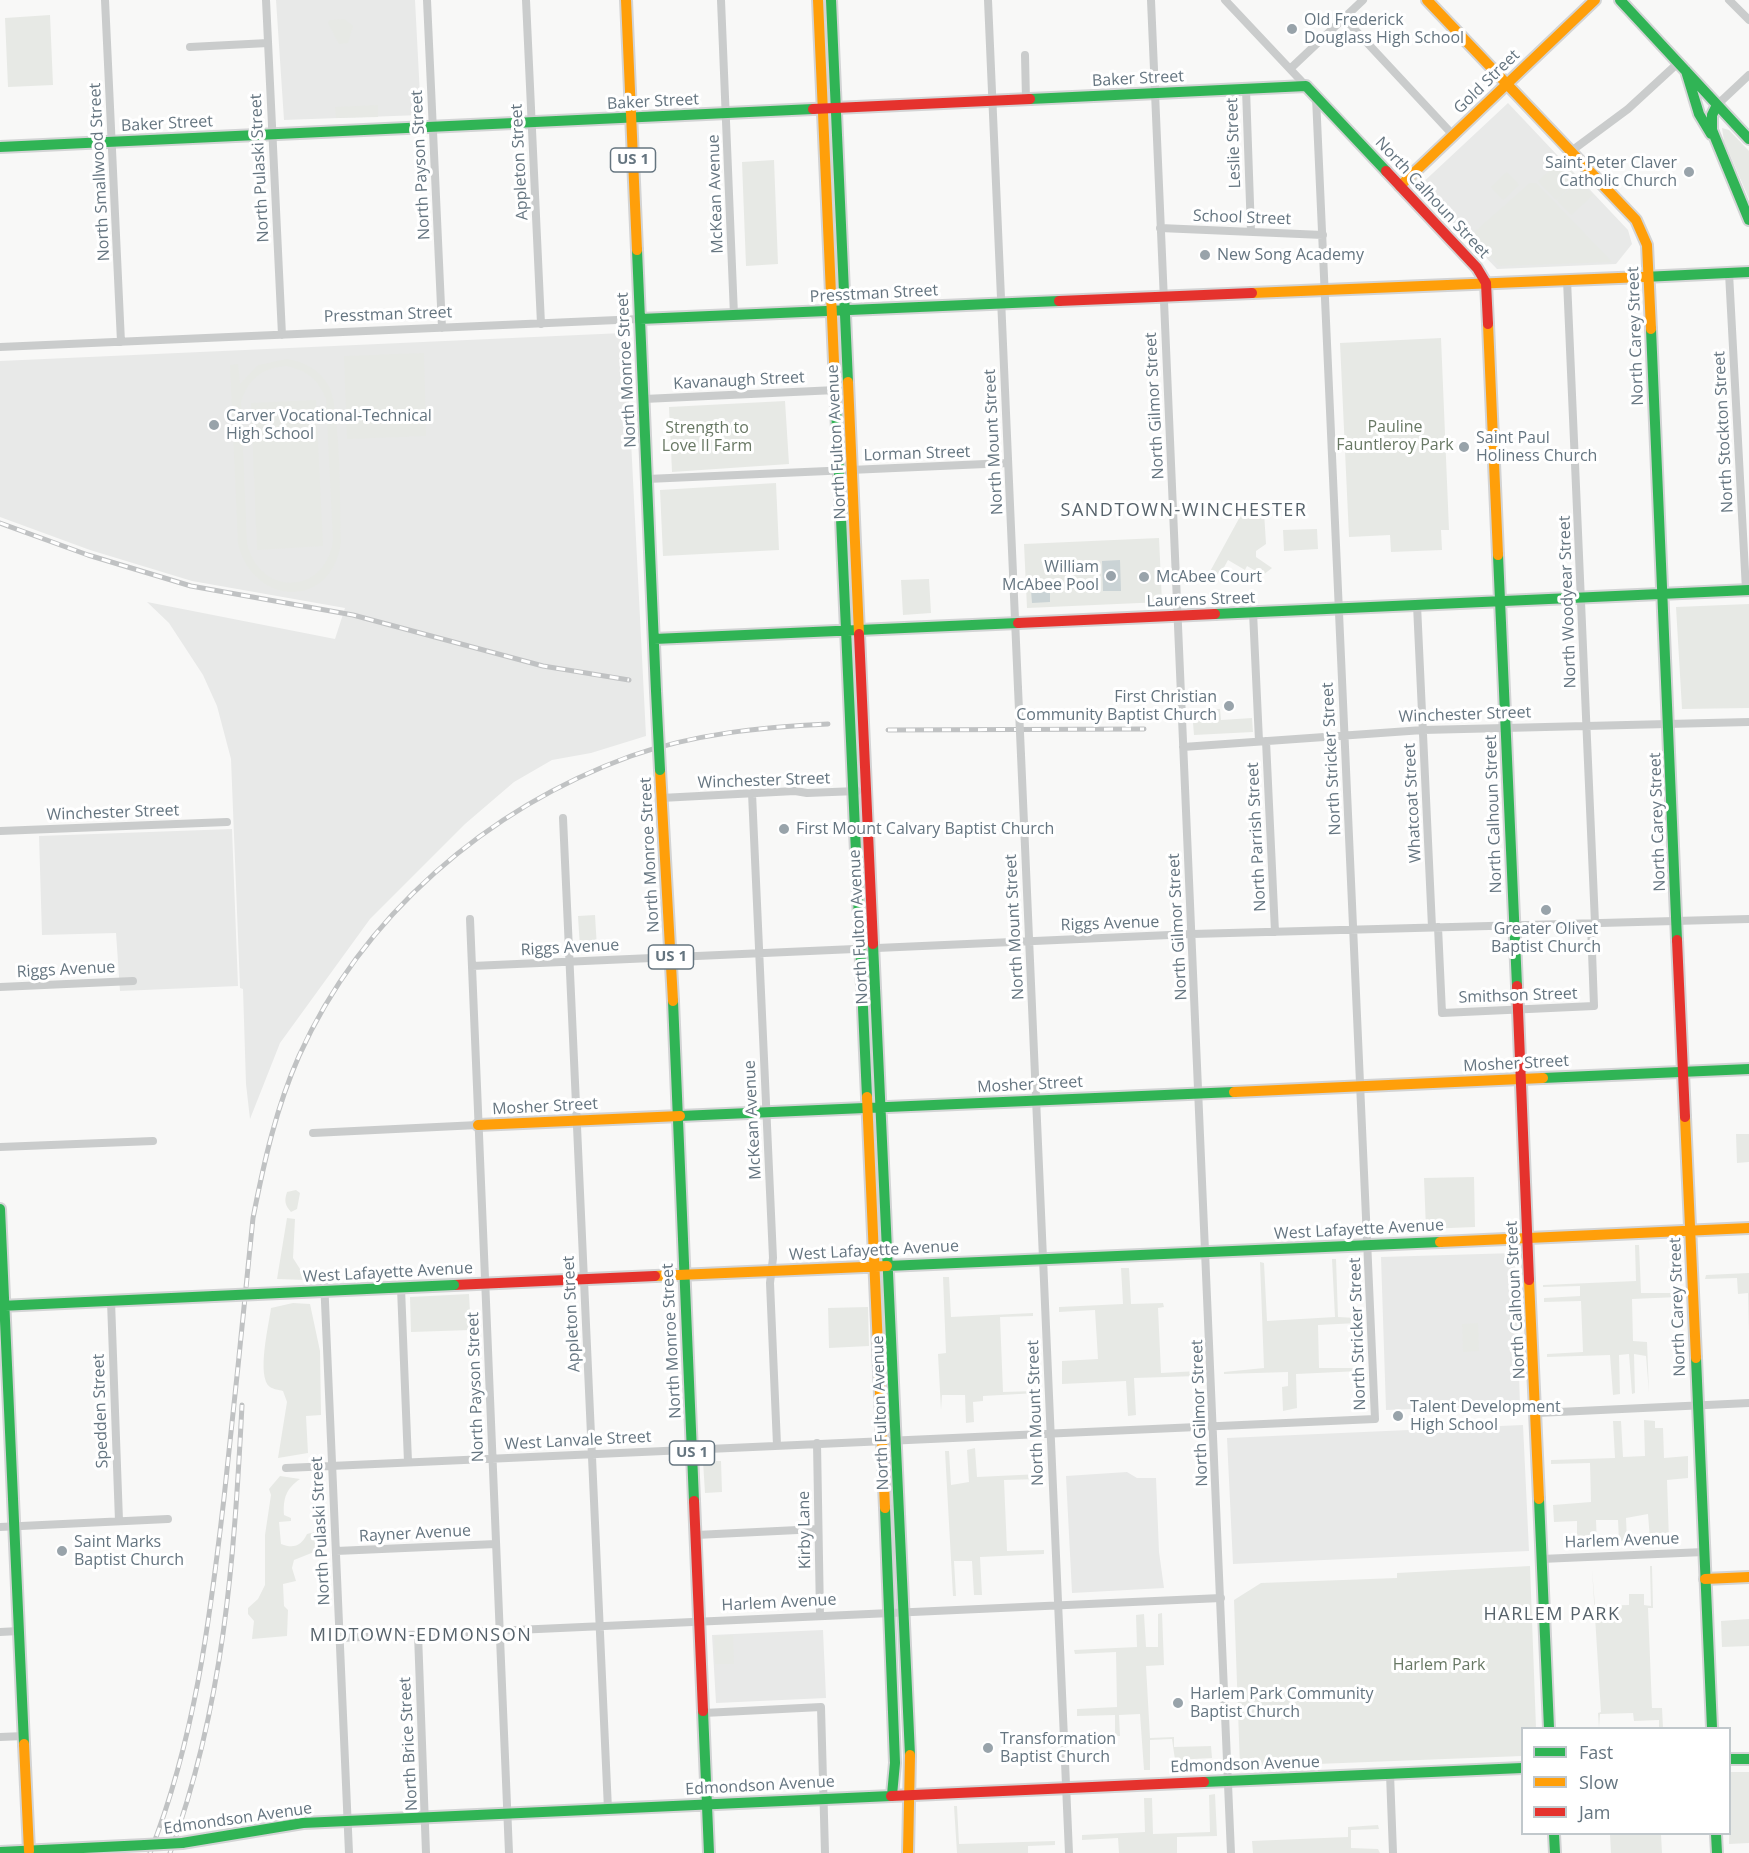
<!DOCTYPE html>
<style>
body{margin:0}
#map{position:relative;width:1749px;height:1853px;overflow:hidden;background:#f8f8f7;font-family:"Open Sans",sans-serif}
canvas{display:block}
.legend{position:absolute;left:1521px;top:1727px;width:210px;height:108px;box-sizing:border-box;background:#fff;border:2px solid #c1c8cc;margin:0;padding:8px 10px;list-style:none;font-size:18px;color:#657580}
.legend li{display:flex;align-items:center;gap:12px;height:30px}
.legend b{width:30px;border:2px solid #c1c8cc}
</style>
<div id="map">
<canvas width="1749" height="1853"></canvas>
<ul class="legend">
<li><b style="height:8px;background:#30b455"></b>Fast</li>
<li><b style="height:8px;background:#ff9f0a"></b>Slow</li>
<li><b style="height:8px;background:#e5322d"></b>Jam</li>
</ul>
</div>
<script>
const g = document.querySelector('canvas').getContext('2d');
g.lineJoin = 'round';
function fillPath(path, color) { g.fillStyle = color; g.fill(path, 'evenodd'); }
function trace(path, color, width, dash) { g.strokeStyle = color; g.lineWidth = width; g.lineCap = dash ? 'butt' : 'round'; g.setLineDash(dash || []); g.stroke(path); }
function write(font, color, halo, rows, align = 'center') {
  g.font = font + ' "Open Sans",sans-serif'; g.lineWidth = 6; g.setLineDash([]); g.textBaseline = 'middle'; g.strokeStyle = halo; g.fillStyle = color; for (const [text, x, y, turn = 0] of rows) {
    g.save(); g.translate(x, y); g.rotate((+turn || 0) * Math.PI / 180); g.textAlign = isNaN(turn) ? turn : align; if (halo) g.strokeText(text, 0, 0); g.fillText(text, 0, 0); g.restore();
  }
}
fillPath(new Path2D(`
 M276,0h139l6,115 -137,5z
 M1508,103l120,127 4,14 -16,20 -119,5 -79,-82z
 M623,333l3,9 20,394 -55,17 -39,7 -38,22 -49,42 -95,95 -90,124 -30,76 -4,-35 -3,-95 -3,-1 -9,-229 -14,-53 -14,-31 -34,-52 -22,-21 188,37 10,-31 -153,-27 -102,-31 -90,-33v-156z
 M232,829l6,157 -118,5 -4,-58 -74,2 -3,-99z
 M1515,1253l5,152 -134,5 -5,-153z
 M1523,1425l6,126 -296,13 -6,-126z
 M1127,1472l10,6h19l3,74 5,36 -92,5 -6,-117z
 M823,1630l3,68 -110,5 -4,-68z`), '#e8e9e8');
fillPath(new Path2D(`
 M50,15l3,70 -45,2 -3,-69z
 M344,19l9,7 -5,17 -9,1 -11,-21 2,-3z
 M378,105v12l-42,1 -1,-11z
 M1722,128l7,2 20,21v48l-25,-58z
 M774,160l4,104 -32,2 -4,-104z
 M1561,161l17,18 -22,21 -18,-19z
 M1507,172l12,13 -16,15 -12,-13z
 M1579,180l14,15 -22,20 -14,-15z
 M1530,183h6l76,79 -113,4 -29,-30z
 M1441,338l8,192h-8l1,20 -51,2 -1,-17 -41,2 -9,-194z
 M424,353l2,83 -79,3 -3,-83z
 M287,359c17,3 32,10 41,26 13,20 12,125 13,156 -7,67 -86,68 -103,3l-8,-179 8,-1 2,20 18,-19zM286,366c21,4 33,14 40,33l7,141c-7,56 -74,57 -86,3l-6,-141c7,-23 21,-34 45,-36z
 M316,400l7,146 -66,4 -6,-147z
 M785,401l4,63 -117,8 -3,-65z
 M776,483l3,67 -116,6 -3,-66z
 M1264,512l2,32 -10,7v6l16,11 -9,7 -16,-9 -2,4 -17,-10 -12,22 -9,-5 35,-64z
 M1317,529l1,20 -34,2 -1,-21z
 M1159,538l3,64 -135,6 -3,-64z
 M929,579l2,34 -28,2 -2,-35z
 M1749,604v104l-67,1 -6,-102z
 M1220,709l1,11 31,-2 1,14 -59,3 -2,-25z
 M595,915l2,33h-17l-2,-32z
 M1736,1134h13v28l-12,1z
 M1474,1177l1,50 -49,2 -2,-51z
 M296,1190l4,3 -3,16 -6,3c-6,-7 -7,-11 -4,-20z
 M287,1218l8,1 -2,39 14,22 -30,-1z
 M1635,1245h4l2,48h38v4l-47,2 1,42 14,1 2,51 -3,-37 -12,-2 1,39 -3,1 -3,-40 -10,1 1,39 -7,1 -3,-40 -63,2v-3l36,-2 -2,-51 -37,1v-4l36,-2v-10l-37,1v-2l93,-4z
 M1332,1259h4l2,58 19,1 1,5 -40,2 1,43h39l2,3 -64,3 1,34 -14,3 -1,-24 6,-1v-14l-64,2v-2l40,-4 -4,-106 4,1 3,58 68,-4z
 M1121,1268h8l2,36 32,-1 1,4 -6,1 3,65 37,-2v5l-64,2 2,37 -8,1 -2,-35 -64,3v-23l36,-2 -3,-49 -36,2v-5l64,-3z
 M1749,1273v59l-1,-39 -10,1 -1,-16 -32,1 1,-4z
 M943,1277h6l2,40 82,-4v3l-33,1 3,75 33,-1 1,2 -54,3v5l-10,1 1,20 -8,1 -1,-28h-23l-1,15 -3,-56 8,-1z
 M469,1294l2,36 -60,2 -1,-35z
 M293,1303l17,1 10,47 1,64 -15,1 2,37 -30,5 9,-56 -4,-11c-4,-1 -10,-2 -13,-4 -14,-10 -1,-63 1,-79z
 M868,1307l1,39 -40,2 -1,-40z
 M1478,1323l1,28 -16,1 -1,-28z
 M1644,1420l11,1v7h8l1,30 24,-2v22l-21,2 2,61 -19,-1 -2,-26 -22,4 1,23h-8l-1,-21h-22l1,24 -20,1v-24l-23,1 -1,-17 38,-3 -1,-39 -39,1v-4l64,-2 -2,-37h8l2,36 22,-1z
 M975,1448l2,29 63,-3v5l-36,1 3,71 37,-1v4l-64,3 2,38h-8l-2,-34h-18l2,35h-3l-8,-145h4l2,34 18,-3 -2,-32z
 M703,1461h18l1,31 -17,1z
 M280,1476l20,3c-14,10 -17,19 -16,36l7,3v3l-12,1 2,22c13,5 20,2 26,-10l8,-2 4,18 -25,10 -2,8 4,13 -13,3 1,22 4,4 -1,26 -35,3 2,-18 -6,-7v-6l10,-9 7,-14v-50l6,-40 -2,-6z
 M1530,1566l6,162h-14v28l-282,11 -6,-167 27,-17 136,-5v-5z
 M1650,1566h2l1,42h-5l4,100h10l1,20h-4v-8l-25,1 -1,-8 -33,1 -1,14 -1,-15 3,-1 -9,-143 3,37 34,-1v-11h15v11l7,1z
 M1162,1613l2,52 -18,1 4,72 24,-1v10l37,-1 1,12 -37,2 -3,-21 -22,1v30h-6l-4,-56 -21,1 1,21 -42,1 37,-3v-19l-38,1v-7l40,-2 -1,-55 -41,2 -1,-4 63,-3 -1,-32 8,-1 2,33h12v-33z
 M1749,1619v27l-27,1 -1,-26z
 M733,1635l1,29h-19l-1,-28z
 M1730,1772h19v71l-20,1z
 M1215,1794l2,42 -40,1v16h-58l-1,-15 -36,2v-5l63,-3 -1,-34h8l1,36 57,-2 -1,-37z
 M954,1806h3l2,38 96,-3v4l-27,1v7h-71z
 M1378,1825l1,4 -28,1v18l27,1 2,4h-127l-1,-12 96,-4v-10z
 M1610,1834h51l1,19h-51z`), '#e7e9e5');
fillPath(new Path2D(`
 M1120,560l1,31h-18l-1,-30z
 M1050,589v13l-18,1 -1,-13z`), '#cad3d5');
const fast = new Path2D(`
 M831,0l17,382
 M1620,0l129,139
 M1686,71l13,43 12,20
 M1030,99l276,-13 80,85
 M1717,105l-5,10v15l37,90
 M0,147l813,-38
 M637,250l19,441
 M1643,277l106,-5
 M640,319l419,-18
 M1651,329l26,611
 M836,407l31,690
 M1498,555l19,431
 M1215,614l534,-24
 M654,639l364,-16
 M873,944l37,811
 M673,1001l21,500
 M1543,1078l206,-9
 M680,1116l554,-24
 M0,1209l24,535
 M887,1266l553,-24
 M0,1306l214,-10
 M1696,1358l16,370
 M1539,1499l10,229
 M885,1508l10,255 -3,32
 M703,1711l6,142
 M1730,1759h19
 M1204,1782l318,-14
 M1554,1834l1,19
 M1716,1834l1,19
 M182,1843l121,-20 588,-27
 M0,1852l145,-7`);
const slow = new Path2D(`
 M626,0l11,250
 M818,0l18,407
 M1427,0l209,220 11,25 4,84
 M1400,186l195,-186
 M1252,293l391,-16
 M1488,324l10,231
 M848,382l11,252
 M660,770l13,231
 M1234,1092l309,-14
 M867,1097l18,411
 M1685,1117l11,241
 M478,1125l202,-9
 M1440,1242l309,-14
 M655,1276l232,-10
 M1529,1280l10,219
 M1705,1579l44,-2
 M24,1744l5,107
 M908,1853l2,-98`);
const jam = new Path2D(`
 M813,109l217,-10
 M1386,171l91,97 9,15 2,41
 M1059,301l193,-8
 M1018,623l197,-9
 M859,634l14,310
 M1677,940l8,177
 M1517,986l12,294
 M454,1285l201,-9
 M694,1501l9,210
 M891,1796l313,-14`);
trace(fast, '#d3d4d5', 14);
trace(slow, '#d3d4d5', 14);
trace(jam, '#d3d4d5', 14);
trace(new Path2D(`
 M105,0l16,342
 M266,0l16,335
 M427,0l15,328
 M526,0l15,324
 M721,0l13,315
 M988,0l30,688
 M1151,0l80,1853
 M1225,0l81,86
 M1729,0l20,20
 M1344,18l109,117
 M190,47l78,-4
 M1025,55l1,45
 M1290,69l73,-69
 M1246,89l5,143
 M1717,105l32,-30
 M1570,152l58,-43 50,-46
 M1160,228l163,7
 M1729,273l17,317
 M1567,280l28,643
 M0,347l640,-28
 M644,399l192,-9
 M647,479l361,-16
 M1417,605l15,322
 M1253,612l6,129
 M1266,741l9,191
 M1183,747l240,-17 326,-8
 M1021,755l48,1098
 M752,793l21,465 -3,25 7,162
 M661,798l134,-7 12,2 50,-2
 M563,818l45,991
 M0,831l227,-9
 M470,919l39,934
 M1438,927l4,86 152,-7 -3,-82
 M472,966l720,-32 557,-15
 M0,987l133,-6
 M313,1133l165,-8
 M0,1147l153,-6
 M324,1279l25,574
 M397,1288h4l7,174
 M111,1301l8,220
 M1537,1413l212,-10
 M817,1443l3,173
 M286,1468l1089,-49 -59,-1322
 M0,1527l168,-8
 M696,1535l122,-6
 M336,1551l160,-7
 M1541,1559l163,-7
 M0,1632l19,-1
 M418,1634l8,219
 M340,1638l881,-40
 M704,1713l117,-6 4,146
 M0,1737l24,-1
 M1390,1774l3,79`), '#cacccc', 8);
trace(fast, '#30b455', 10);
trace(slow, '#ff9f0a', 10);
trace(jam, '#e5322d', 10);
const rail = new Path2D(`
 M0,523l88,32 103,31 162,29 190,51 86,14
 M888,730l256,-1
 M150,1853c45,-114 60,-234 74,-355 10,-93 20,-187 29,-280 11,-56 23,-110 46,-162 63,-140 188,-248 332,-300 63,-22 130,-29 197,-32
 M170,1853c54,-149 64,-291 72,-448`);
trace(rail, '#c0c2c3', 5);
trace(rail, '#fff', 3, [9]);
const fastBridge = new Path2D(`
 M656,691l4,79
 M214,1296l240,-11
 M145,1845l37,-2`);
trace(fastBridge, '#d3d4d5', 14, []);
trace(new Path2D(`
 M1018,688l3,67`), '#cacccc', 8);
trace(fastBridge, '#30b455', 10);
for (const [x, y, r, color] of [
 [1292,29,6,"#98a3aa"],
 [1689,172,6,"#98a3aa"],
 [1205,255,6,"#98a3aa"],
 [214,425,6,"#98a3aa"],
 [1464,447,6,"#98a3aa"],
 [1111,576,6,"#98a3aa"],
 [1144,577,6,"#98a3aa"],
 [1229,706,6,"#98a3aa"],
 [784,829,6,"#98a3aa"],
 [1546,910,6,"#98a3aa"],
 [1398,1416,6,"#98a3aa"],
 [62,1551,6,"#98a3aa"],
 [1178,1703,6,"#98a3aa"],
 [988,1748,6,"#98a3aa"]
]) { const dot = new Path2D(); dot.arc(x, y, r, 0, 2 * Math.PI); g.fillStyle = color; g.fill(dot); trace(dot, '#fff', 2); }
for (const [x, y, w] of [
 [633,160,45],
 [671,957,45],
 [692,1453,45]
]) { const box = new Path2D(); box.roundRect(x - w / 2, y - 12, w, 24, 4.5); g.fillStyle = '#fff'; g.fill(box); trace(box, '#657580', 1.5); }
write('bold 15px', '#657580', null, [
 ["US 1",633,160],
 ["US 1",671,957],
 ["US 1",692,1453]
]);
write('16px', '#657580', '#fff', [
 ["Old Frederick",1304,20],
 ["Douglass High School",1304,38],
 ["Saint Peter Claver",1677,163,"right"],
 ["Catholic Church",1677,181,"right"],
 ["New Song Academy",1217,255],
 ["Carver Vocational-Technical",226,416],
 ["High School",226,434],
 ["Saint Paul",1476,438],
 ["Holiness Church",1476,456],
 ["William",1099,567,"right"],
 ["McAbee Pool",1099,585,"right"],
 ["McAbee Court",1156,577],
 ["First Christian",1217,697,"right"],
 ["Community Baptist Church",1217,715,"right"],
 ["First Mount Calvary Baptist Church",796,829],
 ["Greater Olivet",1546,929,"center"],
 ["Baptist Church",1546,947,"center"],
 ["Talent Development",1410,1407],
 ["High School",1410,1425],
 ["Saint Marks",74,1542],
 ["Baptist Church",74,1560],
 ["Harlem Park Community",1190,1694],
 ["Baptist Church",1190,1712],
 ["Transformation",1000,1739],
 ["Baptist Church",1000,1757]
], 'left');
write('16px', '#657580', '#fff', [
 ["Baker Street",1138,79,-3],
 ["Gold Street",1487,82,-44],
 ["Baker Street",653,102,-3],
 ["Baker Street",167,124,-3],
 ["Leslie Street",1234,143,-92],
 ["Appleton Street",520,162,-93],
 ["North Payson Street",421,165,-93],
 ["North Pulaski Street",260,168,-93],
 ["North Smallwood Street",100,172,-93],
 ["McKean Avenue",716,194,-92],
 ["North Calhoun Street",1432,198,47],
 ["School Street",1242,218,2],
 ["Presstman Street",874,294,-3],
 ["Presstman Street",388,315,-2],
 ["North Carey Street",1636,336,-92],
 ["North Monroe Street",627,370,-93],
 ["Kavanaugh Street",739,381,-3],
 ["North Gilmor Street",1155,406,-93],
 ["North Stockton Street",1724,432,-93],
 ["North Fulton Avenue",837,442,-93],
 ["North Mount Street",994,442,-93],
 ["Lorman Street",917,454,-2],
 ["Laurens Street",1201,600,-2],
 ["North Woodyear Street",1568,602,-92],
 ["Winchester Street",1465,715,-2],
 ["North Stricker Street",1332,759,-93],
 ["Winchester Street",764,781,-2],
 ["Whatcoat Street",1413,803,-93],
 ["Winchester Street",113,813,-2],
 ["North Calhoun Street",1494,814,-92],
 ["North Carey Street",1658,822,-92],
 ["North Parrish Street",1257,837,-93],
 ["North Monroe Street",650,855,-93],
 ["Riggs Avenue",1110,924,-2],
 ["North Fulton Avenue",859,927,-93],
 ["North Mount Street",1015,927,-93],
 ["North Gilmor Street",1178,927,-93],
 ["Riggs Avenue",570,948,-3],
 ["Riggs Avenue",66,970,-3],
 ["Smithson Street",1518,996,-2],
 ["Mosher Street",1516,1064,-3],
 ["Mosher Street",1030,1085,-3],
 ["Mosher Street",545,1107,-3],
 ["McKean Avenue",753,1120,-93],
 ["West Lafayette Avenue",1359,1230,-3],
 ["West Lafayette Avenue",874,1251,-3],
 ["West Lafayette Avenue",388,1273,-3],
 ["North Calhoun Street",1516,1300,-93],
 ["North Carey Street",1678,1307,-92],
 ["Appleton Street",572,1314,-93],
 ["North Stricker Street",1358,1334,-92],
 ["North Monroe Street",672,1341,-93],
 ["North Payson Street",476,1387,-92],
 ["Spedden Street",101,1411,-92],
 ["North Fulton Avenue",881,1413,-92],
 ["North Mount Street",1036,1413,-92],
 ["North Gilmor Street",1200,1413,-92],
 ["West Lanvale Street",578,1441,-3],
 ["Kirby Lane",805,1530,-91],
 ["North Pulaski Street",321,1531,-93],
 ["Rayner Avenue",415,1534,-3],
 ["Harlem Avenue",1622,1541,-2],
 ["Harlem Avenue",779,1603,-3],
 ["North Brice Street",409,1744,-93],
 ["Edmondson Avenue",1245,1765,-2],
 ["Edmondson Avenue",760,1786,-3],
 ["Edmondson Avenue",238,1819,-8]
]);
write('16px', '#687864', '#fff', [
 ["Pauline",1395,427],
 ["Fauntleroy Park",1395,445],
 ["Strength to",707,428],
 ["Love II Farm",707,446],
 ["Harlem Park",1439,1665]
]);
g.letterSpacing = '1.5px';
write('18px', '#57636b', '#fff', [
 ["SANDTOWN-WINCHESTER",1184,511],
 ["HARLEM PARK",1552,1615],
 ["MIDTOWN-EDMONSON",421,1636]
]);
g.letterSpacing = '0px';
</script>
